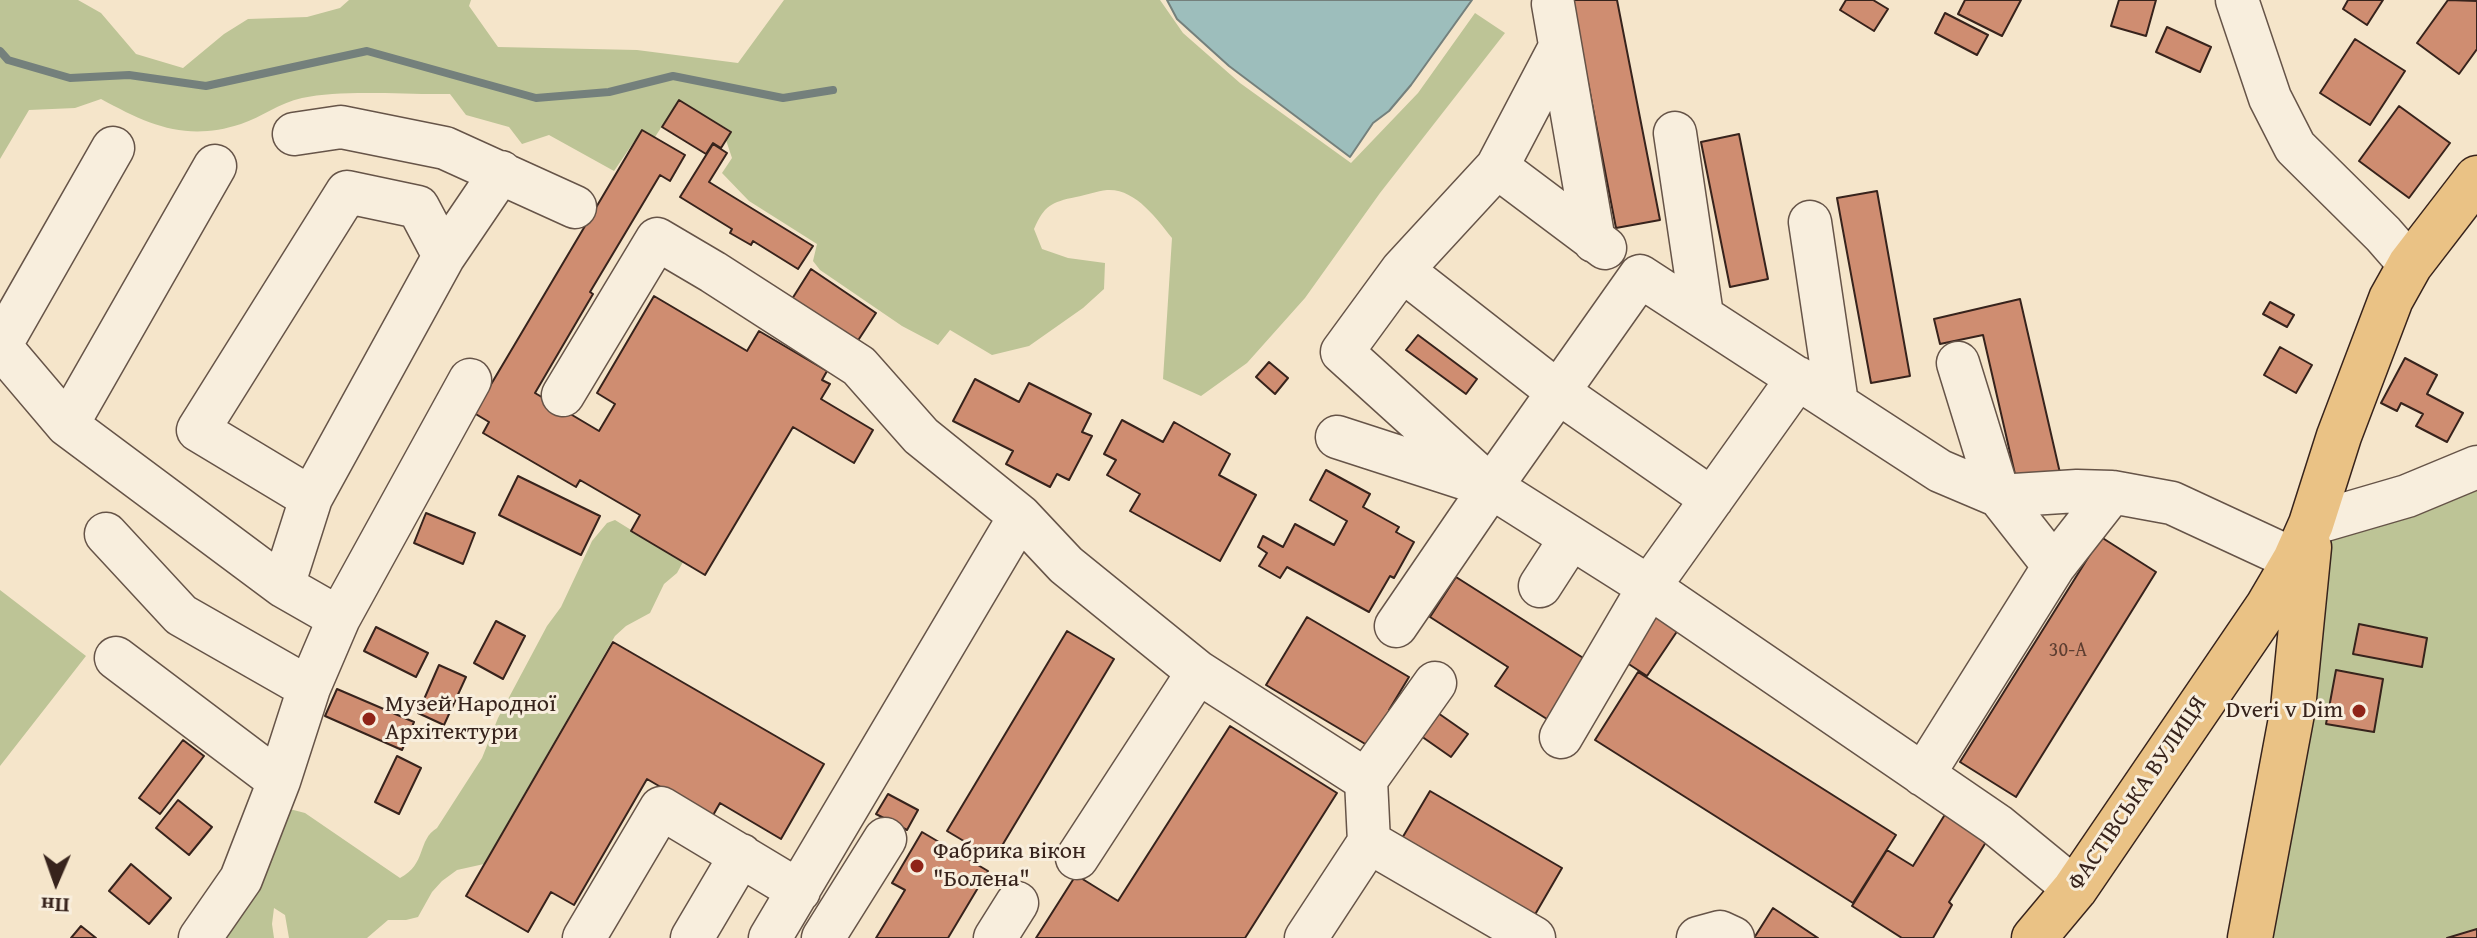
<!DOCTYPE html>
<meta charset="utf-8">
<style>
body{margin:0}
#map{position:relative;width:2477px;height:938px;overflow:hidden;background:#f5e5ca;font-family:"Gentium Book Plus",serif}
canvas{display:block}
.north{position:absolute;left:16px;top:842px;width:80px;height:80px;-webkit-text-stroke:6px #f8eedd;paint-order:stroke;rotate:182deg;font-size:22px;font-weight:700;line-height:32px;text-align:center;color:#37231c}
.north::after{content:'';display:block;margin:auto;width:28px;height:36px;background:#37231c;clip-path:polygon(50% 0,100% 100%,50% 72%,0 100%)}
</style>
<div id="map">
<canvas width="2477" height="938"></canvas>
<div class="north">Пн</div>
</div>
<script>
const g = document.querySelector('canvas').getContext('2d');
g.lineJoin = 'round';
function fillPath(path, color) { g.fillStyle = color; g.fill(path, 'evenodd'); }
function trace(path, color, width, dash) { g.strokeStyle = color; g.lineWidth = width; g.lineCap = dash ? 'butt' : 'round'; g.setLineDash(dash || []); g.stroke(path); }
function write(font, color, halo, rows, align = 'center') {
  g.font = font + ' "Gentium Book Plus",serif'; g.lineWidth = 6; g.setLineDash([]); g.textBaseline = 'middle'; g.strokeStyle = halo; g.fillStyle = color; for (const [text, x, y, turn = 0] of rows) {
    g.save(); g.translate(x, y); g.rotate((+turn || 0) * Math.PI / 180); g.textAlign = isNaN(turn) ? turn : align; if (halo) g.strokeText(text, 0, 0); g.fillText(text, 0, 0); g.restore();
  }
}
fillPath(new Path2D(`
 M0,0h78l23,13 35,41 47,14 41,-34 24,-15 59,-2 33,-9 9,-8h122l-2,6 29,41 139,3 101,13 46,-63h376l23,33 57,50 111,80 67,-70 57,-80 30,20 -125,160 -75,105 -58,65 -46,33 -38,-17 9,-141c-15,-19 -37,-50 -65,-48 -10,1 -21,5 -31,7 -25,5 -32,9 -42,32l8,20 26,9 37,5 -1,26 -21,19 -54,38 -37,9 -42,-25 -12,15 -36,-19 -82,-56 -7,-9 4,-17 -68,-43 -27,-28 10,-15 -6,-18 5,-9 -52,-31 -24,37 -13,-7 -28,41 -65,-36 -27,9 -13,-17 -43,-12 -16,-21c-43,1 -107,-5 -148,4 -23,5 -40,19 -61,26 -55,18 -92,1 -140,-25l-26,9 -46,2 -29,49z
 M2477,466v472h-224l59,-415z
 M615,520l68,42 -6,11 -13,11 -14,29 -24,13 -11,10 -131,228 -27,6 -15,11 -10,11 -14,25 -12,3h-18l-21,18h-78l-4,-23 -11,-7 -2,16 2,14h-59l67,-131 23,6 95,65c27,-14 17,-38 37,-50l45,-70 16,-40 49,-92 14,-19 31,-66 15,-18z
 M0,590l86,66 -86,110z`), '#bdc496');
const water = new Path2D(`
 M1167,0h305l-61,85 -22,26 -16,12 -23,34 -121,-91 -52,-47z`);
fillPath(water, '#9dbebc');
trace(water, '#74807c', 2);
trace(new Path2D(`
 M0,51l8,9 62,18 59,-3 77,11 161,-35 169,47 73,-6 64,-16 110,22 50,-8`), '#74807c', 8);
const building = new Path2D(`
 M1572,0h45l43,220 -44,8z
 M1846,0h27l15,9 -14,22 -34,-21z
 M1965,0h56l-19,36 -44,-22z
 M2119,0h37l-10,36 -35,-10z
 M2348,0h35l-16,25 -24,-16z
 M2448,0l29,1v48l-18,25 -42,-31z
 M1945,13l43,22 -11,20 -42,-22z
 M2167,27l44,20 -11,25 -44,-20z
 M2355,39l50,32 -35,54 -50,-32z
 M679,100l52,32 -10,16 -8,-5 -7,11 -44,-27z
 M2399,106l51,37 -41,55 -50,-37z
 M642,130l43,25 -15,26 -10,-6 -70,117 3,2 -58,99 64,38 16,-27 -18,-11 57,-97 93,55 12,-20 68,40 -5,9 8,4 -9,15 52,31 -19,33 -61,-36 -88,148 -74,-44 9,-16 -60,-35 -4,7 -93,-54 6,-11 -15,-9z
 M1739,134l29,145 -38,8 -29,-145z
 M713,144l14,9 -18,29 104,64 -15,23 -45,-28 -2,4 -21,-12 2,-4 -52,-32z
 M1877,191l33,185 -39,7 -34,-185z
 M811,269l65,44 -19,29 -65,-43z
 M2020,299l40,174 -43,10 -34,-148 -43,9 -6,-25z
 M2270,302l24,13 -7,12 -24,-13z
 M1418,335l59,44 -11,15 -60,-44z
 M2280,347l32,18 -16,28 -32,-18z
 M2405,358l32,17 -10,19 36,19 -16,29 -31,-16 7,-12 -22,-11 -4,8 -16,-8z
 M1269,362l19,16 -13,16 -19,-17z
 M975,379l44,23 10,-19 62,31 -9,18 10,4 -23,44 -12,-6 -7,13 -44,-23 7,-13 -60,-30z
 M1122,420l41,22 11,-20 56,32 -11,21 37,20 -36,66 -90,-50 10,-17 -33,-19 9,-15 -12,-6z
 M1326,470l44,24 -7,13 36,20 -3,5 18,10 -20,36 -4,-2 -21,36 -82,-45 -7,11 -21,-12 8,-13 -9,-6 5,-11 20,11 12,-23 39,21 13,-24 -37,-21z
 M518,476l82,40 -19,39 -82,-40z
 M426,513l49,20 -12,31 -49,-21z
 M2101,537l55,35 -140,225 -56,-35z
 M1456,577l132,84 -38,60 -55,-35 13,-19 -78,-50z
 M1654,610l26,17 -33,49 -26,-17z
 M1307,617l102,60 -20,33 4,3 -21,35 -106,-63z
 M496,621l29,15 -22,43 -29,-16z
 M2359,624l68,14 -5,29 -69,-13z
 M376,627l52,26 -12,24 -52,-26z
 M1067,631l47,28 -120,200 -47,-28z
 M613,642l211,122 -43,75 -61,-36 -8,14 -65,-38 -73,126 -23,-13 -23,40 -62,-36z
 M439,665l27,12 -22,48 -26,-12z
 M2336,670l47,9 -9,53 -48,-8z
 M1638,672l258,163 -43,68 -258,-163z
 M337,689l77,33 -12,28 -77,-34z
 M1438,713l30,21 -17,23 -30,-21z
 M1230,726l107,67 -92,145h-209l40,-63 42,26z
 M183,740l21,16 -44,58 -21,-16z
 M397,756l24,12 -22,46 -24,-12z
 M1430,791l132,77 -29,50 -132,-78z
 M888,794l30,16 -11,20 -31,-16z
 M178,800l34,27 -23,28 -33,-27z
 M1949,808l42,26 -42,68 3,3 -19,33h-31l-50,-32 35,-56 26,16z
 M922,832l66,39 -40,67h-72l29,-48 -13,-7z
 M131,864l40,34 -22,26 -40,-33z
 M1773,908l45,30h-64z
 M81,926l15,12h-25z
 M2477,929v9h-30z`);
fillPath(building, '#cf8d71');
trace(building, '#37231c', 2);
const minor = new Path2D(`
 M2237,0l33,98 25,49 88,87 27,31
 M1553,4l41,237
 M1675,133l27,182
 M294,134l47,-7 104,21 130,59
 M1497,167l108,81
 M1810,222l27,181
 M1402,270l156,122 154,107
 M0,346l67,79 216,161 56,32 -30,70 -30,93 -38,98 -41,59
 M0,346l113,-198
 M1958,363l41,133 78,-5 35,1
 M563,395l94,-156 56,33 146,94 62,70 99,80 46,49 132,107 168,108 3,62 165,96
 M67,425l148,-259
 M1337,437l142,46
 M1491,487l-149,-135 60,-82 95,-103 63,-120
 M311,498l-113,-68 149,-238 71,15 26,49
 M2311,524l96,-28 70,-29
 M106,534l75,81 128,73
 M2054,566l58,-74 60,11 123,57
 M283,586l28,-88 133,-242 57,-84
 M1540,586l31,-48
 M339,618l131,-238
 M1396,626l95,-139
 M116,658l163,123
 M1561,737l88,-150 149,-209
 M1923,775l131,-209 -55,-70 -59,-25 -300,-195 -149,211 158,100 348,238 78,64
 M1366,780l69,-97
 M1077,858l121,-186
 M584,938l77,-130 138,83
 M692,938l49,-83
 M770,938l250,-422
 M823,938l62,-99
 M995,938l22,-35
 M1306,938l63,-96
 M1698,938l22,-6 13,6`);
const major = new Path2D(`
 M2034,938l41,-49 193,-283 27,-46 16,-36 28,-88 52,-137 19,-34 67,-87
 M2250,938l43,-230 16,-161`);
trace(minor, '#665448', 45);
trace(major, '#37231c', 47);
trace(minor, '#f8eedd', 42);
trace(major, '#eac285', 44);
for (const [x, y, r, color] of [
 [2359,711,8,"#8f2418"],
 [369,719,8,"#8f2418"],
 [917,866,8,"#8f2418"]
]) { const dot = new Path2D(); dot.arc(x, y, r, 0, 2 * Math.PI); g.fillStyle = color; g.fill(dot); trace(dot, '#f8eedd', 3); }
write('20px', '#5d3e31', null, [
 ["30-А",2068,651]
]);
write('24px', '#37231c', '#f8eedd', [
 ["Музей Народної",385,705],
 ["Архітектури",385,733],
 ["Dveri v Dim",2343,711,"right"],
 ["Фабрика вікон",933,852],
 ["\"Болена\"",933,880]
], 'left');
write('24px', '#37231c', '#f8eedd', [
 ["ФАСТІВСЬКА ВУЛИЦЯ",2138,794,-56]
]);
</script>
